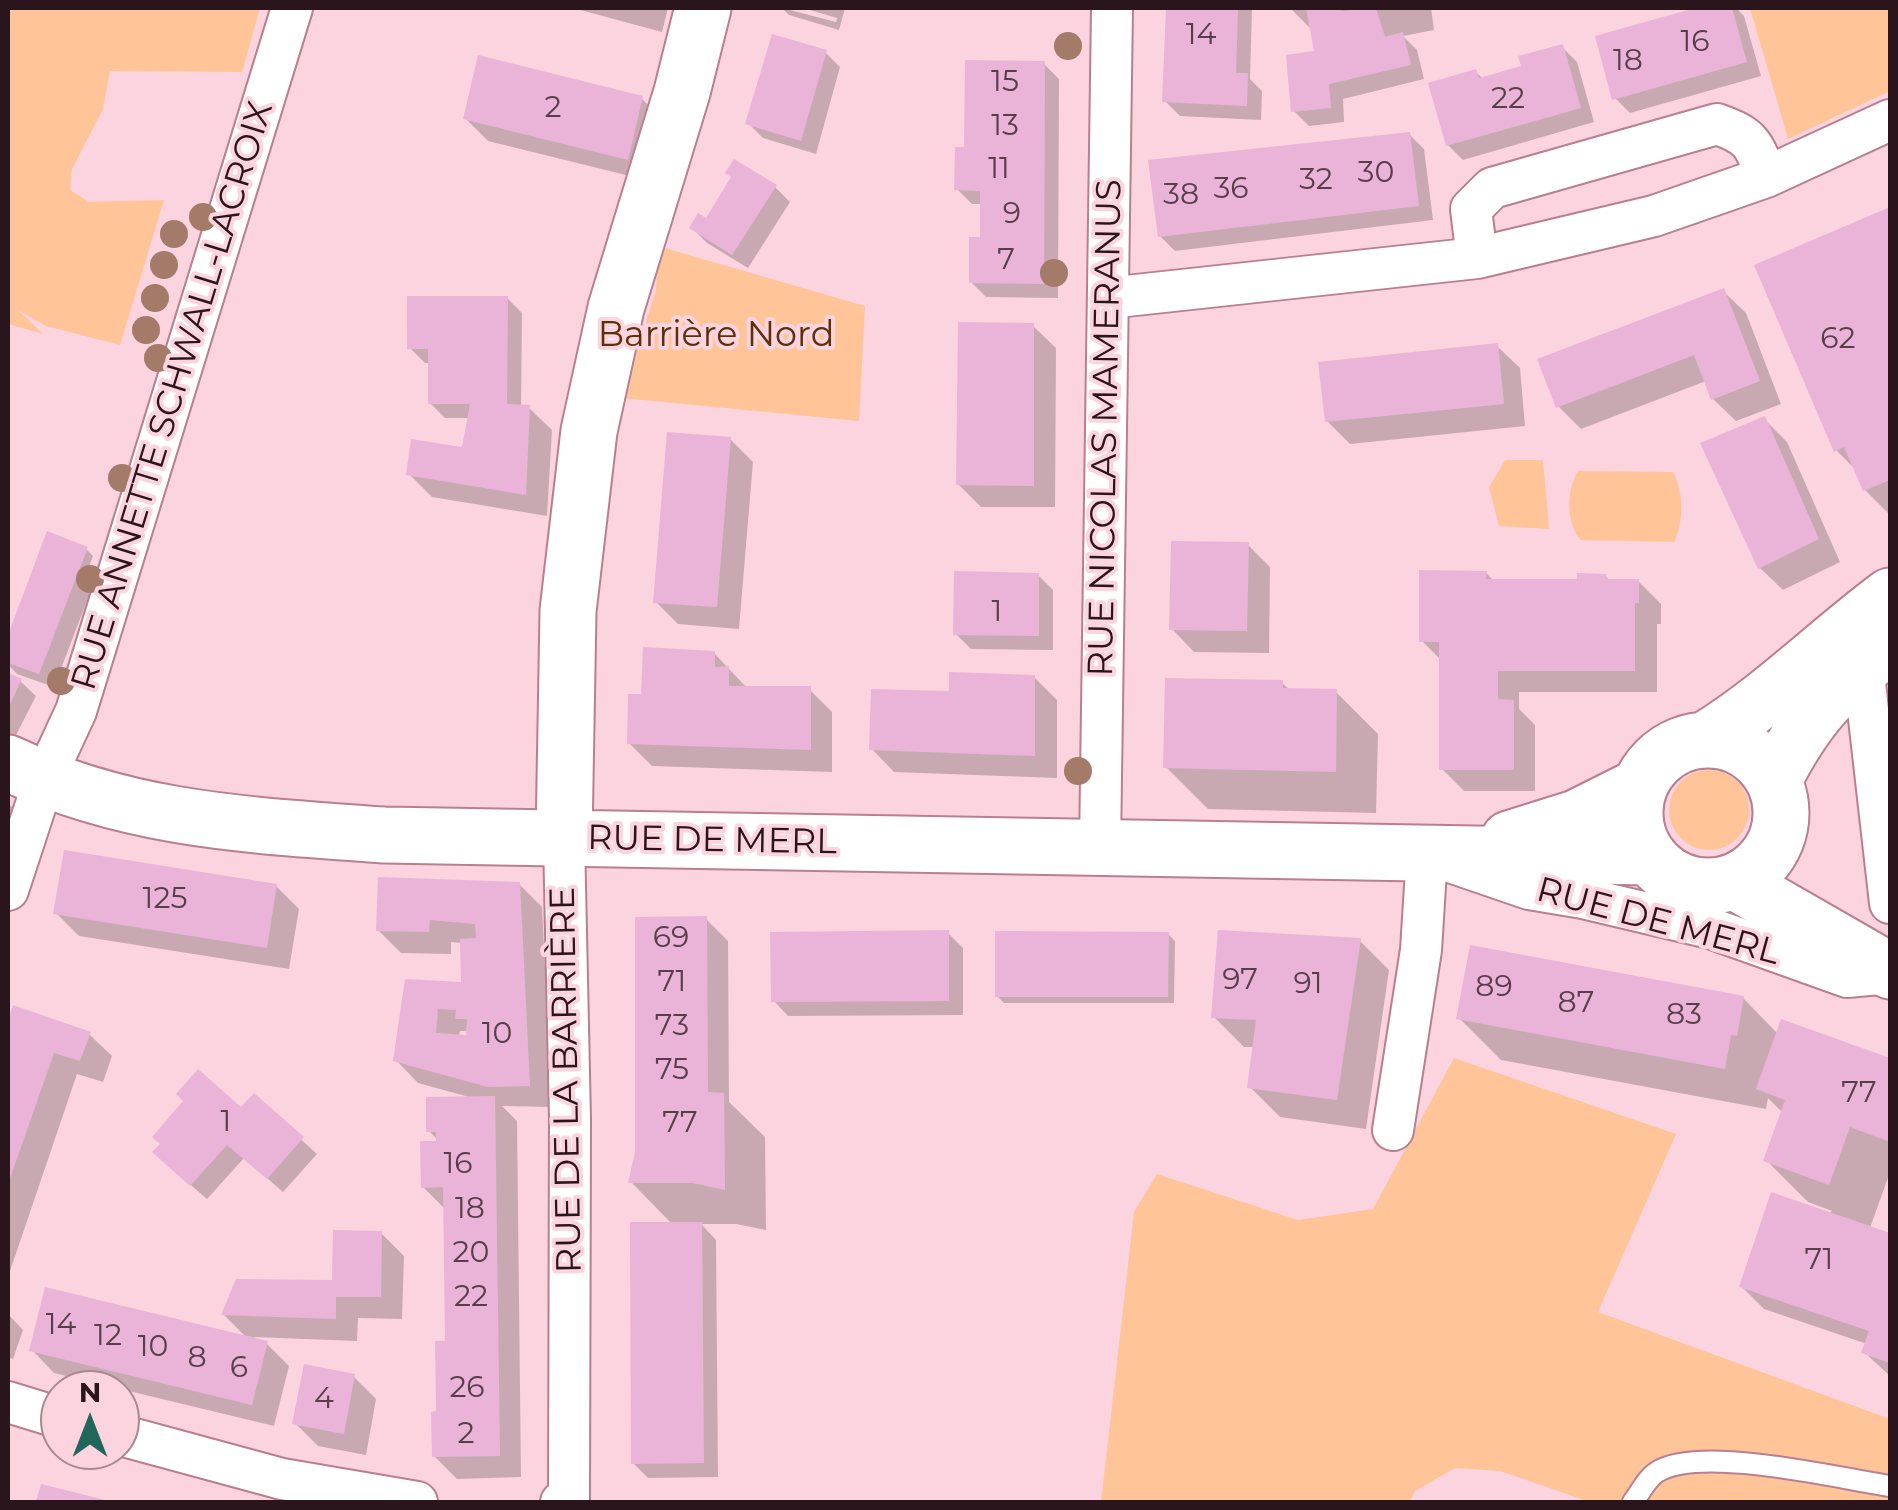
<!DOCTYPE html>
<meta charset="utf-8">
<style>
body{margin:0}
#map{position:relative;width:1898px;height:1510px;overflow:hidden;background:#fbd4df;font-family:Montserrat,sans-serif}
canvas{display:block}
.frame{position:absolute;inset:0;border:10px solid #2b151c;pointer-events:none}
.north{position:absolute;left:40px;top:1370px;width:100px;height:100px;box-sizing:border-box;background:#fbd4df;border:2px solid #a88891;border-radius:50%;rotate:0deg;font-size:28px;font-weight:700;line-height:40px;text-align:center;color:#2b151c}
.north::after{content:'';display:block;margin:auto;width:35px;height:45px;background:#206659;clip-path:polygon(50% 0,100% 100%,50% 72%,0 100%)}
</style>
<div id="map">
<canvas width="1898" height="1510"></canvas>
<div class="frame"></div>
<div class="north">N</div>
</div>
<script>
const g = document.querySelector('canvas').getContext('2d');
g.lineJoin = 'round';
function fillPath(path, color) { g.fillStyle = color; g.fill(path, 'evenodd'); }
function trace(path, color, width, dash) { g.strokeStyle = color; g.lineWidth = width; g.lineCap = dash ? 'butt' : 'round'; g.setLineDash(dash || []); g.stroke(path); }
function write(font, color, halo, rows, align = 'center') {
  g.font = font + ' Montserrat,sans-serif'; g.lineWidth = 8; g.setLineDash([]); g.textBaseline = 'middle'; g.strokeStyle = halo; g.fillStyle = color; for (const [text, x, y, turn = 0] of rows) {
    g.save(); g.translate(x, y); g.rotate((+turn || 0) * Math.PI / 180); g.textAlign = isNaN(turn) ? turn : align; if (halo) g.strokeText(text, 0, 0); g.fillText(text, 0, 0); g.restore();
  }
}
fillPath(new Path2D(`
 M8,8h252l-18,64 -132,-1 -7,38 -31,60 -2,21 19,12 75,-2 -44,145 -74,-19 -28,-16 25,24 -35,-10z
 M1750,8h140v83l-102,48z
 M658,246l207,60 -6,115 -237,-23 34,-108z
 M1505,460h38l6,69 -50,-3 -10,-39z
 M1578,471l95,1c11,20 11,50 1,70l-94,-2c-14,-19 -14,-49 -2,-69z
 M1669 810a40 40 0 1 1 80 0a40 40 0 1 1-80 0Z
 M1454,1058l222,76 -78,178 292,107v83h-300l-90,-31 -45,-3 -40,23 -5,11h-309l33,-290 23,-38 141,46 75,-11z`), '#ffc599');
fillPath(new Path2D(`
 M573,8h95l-6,24z
 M782,8l54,14 1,-4 -34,-10h42l-6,22 -50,-15z
 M1168,8h84l-2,71 12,12 -1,29 -81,-4 -15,-15z
 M1290,8h141l3,22 -31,6 14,14 7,29 -81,20 1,23 -35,4 -15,-15 23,-58 -5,-23z
 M1704,8h32l8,8 17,60 -131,37 -15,-15 -17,-60z
 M1562,47l15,15 17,60 -131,38 -15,-15 28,-73 7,7 41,-11z
 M825,52l15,15 -24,87 -53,-16 -15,-15z
 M1044,64l15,15 -1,219 -72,-1 -15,-15 11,-43v-35h-10l-15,-15 9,-39z
 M642,99l23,22 -15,60 -162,-40 -23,-23z
 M1409,134l15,15 9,71 -258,31 -15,-15z
 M775,187l15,15 -42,66 -41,-25 -15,-15z
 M1890,210v302l-2,1 -23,-23 -7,-18 -22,-22 -79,-184z
 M1723,291l23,22 35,91 -45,17 -23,-22 -7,-18 -125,48 -23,-23z
 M507,298l15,15 -1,94 8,1 23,22 -5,86 -115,-19 -23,-23 55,-25 6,-31h-25l-15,-15v-40h-5l-15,-15z
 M1033,326l23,22 -1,159h-74l-23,-23z
 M1497,346l23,22 5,58 -175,18 -23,-23z
 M1764,419l23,23 53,120 -57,28 -23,-22z
 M730,439l23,23 -14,167 -61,-5 -22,-22z
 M1248,545l22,22 -1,86 -75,-1 -22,-23z
 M86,549l7,7 -11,29 8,8 -36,94 -37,-13 -9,-10v-19l30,-84z
 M1486,573l8,8h85l26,-5 5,5h28l23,23v20h-4v68h-138v17l16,16v66h-71l-23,-23 1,-107 -20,-20z
 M1038,575l15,15v60l-82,-1 -15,-15z
 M714,653l33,35 62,1 23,23v60l-180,-6 -23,-23 15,-47z
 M8,675l13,7 15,14 -23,45 -5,-3z
 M1034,677l23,23v78l-163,-6 -22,-23 79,-56z
 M1282,683l9,8 45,1 42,42 -2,79 -168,-4 -42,-42z
 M8,803l15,15 -15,31z
 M519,884l23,23 10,200 -50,-1 15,15 4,356 -64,2 -23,-23 14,-112 -2,-134 -23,-23 19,-43 -13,-13 40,-34 -51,-14 -22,-23 12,-79 55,4 -1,-42 -11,-1v12l-50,-1 -23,-23zM460,1031h9l-1,6h-9z
 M276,886l23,23 -10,60 -210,-33 -23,-23z
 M706,919l22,22 1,161 36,35 1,93 -30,-6h-35l15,16 2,237 -70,1 -15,-15 40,-238 -42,-43z
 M948,933l15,15v67l-175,1 -14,-15z
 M1168,934l7,7 -1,62h-170l-7,-7z
 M1359,940l30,30 -23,159 -86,-12 -30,-30 5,-40h-11l-30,-30z
 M1743,998l35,36 5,-12 107,39v111l-20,56 20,7v141l-26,-24 3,-8 -103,-35 -22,-22 90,-76 -24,-9 -42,-42 17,-47 -15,-15 -2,11 -265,-49 -42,-42z
 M14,1008l75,26 23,22 -9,26 -26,-8 -69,203v-249z
 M254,1097l63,57 -34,38 -39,-34 -37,41 -37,-32 71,-56z
 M381,1233l23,23 -2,63 -44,-1 -1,23 -104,-4 13,6 23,23 -15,60 -220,-53 -22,-23 215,-12 -23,-23 110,-33z
 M8,1314l15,16 -10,29 -5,-2z
 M354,1377l22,22 -10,56 -48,-9 -23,-23z`), '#0003');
fillPath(new Path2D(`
 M1166,8h72l-2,65h12l-1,33 -85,-4z
 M1306,8h35v3l35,-3 9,29 18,-5 8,33 -82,19 2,24 -40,4 -5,-57 28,-4z
 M1695,8h37l15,54 -135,38 -17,-64z
 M772,34l55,16 -26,91 -56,-17z
 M1563,44l18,64 -135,38 -18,-63 48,-14 3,9 42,-12 -3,-10z
 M478,55l165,41 -15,64 -165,-41z
 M965,60l80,1 -1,223 -75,-1v-46h11v-46l-26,-1 1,-43h9z
 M1410,132l9,74 -261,31 -10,-77z
 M734,159l43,26 -45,70 -43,-27 9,-15 8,5 25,-41 -6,-4z
 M1890,207v273l-27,11 -19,-44 -10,5 -80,-187z
 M1724,288l36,93 -49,19 -17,-45 -138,53 -19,-49z
 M407,296h101l-1,108 23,1 -4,90 -120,-20 5,-36 51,8 8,-43h-42v-55h-21z
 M958,322l76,1v163l-78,-1z
 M1498,343l6,61 -179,18 -7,-60z
 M1765,416l54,123 -61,30 -58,-126z
 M667,432l64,5 -14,170 -64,-4z
 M47,531l41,16 -49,127 -31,-11v-28z
 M1171,541l78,1 -2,89 -78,-1z
 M1419,570l68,1 -1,8h91v-6l29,1v5h33v24h-4v68h-137v28l16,1v70h-75v-128h-20z
 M954,571l85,2v63l-86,-1z
 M643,647l72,4v16l14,-1v20h82v64l-184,-6 1,-50h13z
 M949,672l86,3v81l-166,-6 2,-61 78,2z
 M8,673l14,6 -14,29z
 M1165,678l118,2v8l54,1 -1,83 -173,-4z
 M64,850l213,34 -10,64 -214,-34z
 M378,877l142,5 10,204 -42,1 -95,-26 12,-82 56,3 -1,-43 16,-1 -1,-14 -45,-4 -1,12 -53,-1zM438,1009l18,1 -1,9h12l-1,16 -30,-2z
 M707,916l1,176 16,1 1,97 -32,-7h-65l7,-31v-235z
 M949,930v71l-178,1 -1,-70z
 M1218,930l143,8 -24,162 -90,-12 9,-68 -45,-2z
 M995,931l174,1 -1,65h-173z
 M1470,945l274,51 -7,40 -6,-1 -6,34 -269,-50z
 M13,1005l78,27 -11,29 -26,-8 -46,131v-164z
 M1781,1019l109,39v84l-40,-15 -21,58 -66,-24 22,-61 -29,-11z
 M198,1069l43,38 13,-14 50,44 -37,42 -40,-34 -37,41 -38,-34 8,-8 -8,-7 31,-36 -7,-7z
 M495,1096l5,360 -68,1 -1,-45 5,-1 -1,-70h10l-2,-154 -22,1 -1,-47h16v-9h-10v-35z
 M1771,1192l119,41v130l-29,-10 8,-22 -130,-44z
 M630,1222h72l2,241 -73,1z
 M333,1230l49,1 -1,66h-45v22l-115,-4 15,-36 96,1z
 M45,1287l223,54 -16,64 -223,-54z
 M304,1364l51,10 -11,60 -52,-10z
 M41,1484l68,17v1h-73z`), '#e9b4d8');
const lane = new Path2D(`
 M1633,1502c7,-9 14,-24 24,-30 43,-27 180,6 233,14`);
const street = new Path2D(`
 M1477,258l-6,-49 21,-21 225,-64c34,12 37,19 49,53
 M1108,298l369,-40 177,-42 112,-39 124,-57
 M1863,666l27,237
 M1100,848l12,-840
 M8,890l36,-110 32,-69 216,-703
 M1393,1130l28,-180 6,-96 102,35 54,9 127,30 137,49 43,-4
 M8,1402l52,16
 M120,1435l162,44 135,23
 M561,1502l8,-3 1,-379 -6,-282`);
const secondary = new Path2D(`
 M1705,740c67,-41 123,-98 185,-144
 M1635 813a73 73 0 1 1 146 0a73 73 0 1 1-146 0Z
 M8,763c123,58 242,62 376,72l1265,22
 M1774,780c32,-63 59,-92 116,-134
 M564,838l4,-227 21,-180 27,-123 66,-216 21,-84
 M1509,839l67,-21 64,-32
 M1735,882l155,89`);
trace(lane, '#b97f91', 24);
trace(street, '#b97f91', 44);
trace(secondary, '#b97f91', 59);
trace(lane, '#fff', 20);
trace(street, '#fff', 40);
trace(secondary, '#fff', 55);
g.fillStyle = '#a47a69';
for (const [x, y] of [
 [1068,46],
 [203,217],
 [174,234],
 [164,265],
 [1054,273],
 [155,298],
 [146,330],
 [158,358],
 [122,478],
 [90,579],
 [61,681],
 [1078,771]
]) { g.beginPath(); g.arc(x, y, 14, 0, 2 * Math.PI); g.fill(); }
write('30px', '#5a3d4b', null, [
 ["14",1201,35],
 ["16",1695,42],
 ["18",1628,61],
 ["15",1005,82],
 ["22",1508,99],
 ["2",553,108],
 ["13",1005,126],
 ["11",999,169],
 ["30",1376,173],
 ["32",1316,180],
 ["36",1231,189],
 ["38",1181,195],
 ["9",1012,214],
 ["7",1006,260],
 ["62",1838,339],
 ["1",997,612],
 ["125",165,899],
 ["69",671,938],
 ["97",1240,980],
 ["71",672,982],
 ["91",1308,984],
 ["89",1494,987],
 ["87",1576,1003],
 ["83",1684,1015],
 ["73",672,1026],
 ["10",497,1034],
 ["75",672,1070],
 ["77",1859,1093],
 ["1",226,1122],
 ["77",680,1123],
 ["16",458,1164],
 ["18",470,1209],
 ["20",471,1253],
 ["71",1819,1260],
 ["22",471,1297],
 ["14",61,1325],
 ["12",108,1336],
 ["10",153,1347],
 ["8",197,1358],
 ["6",239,1368],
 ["26",467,1388],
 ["4",324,1399],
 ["2",466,1434]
]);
write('35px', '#5c3108', '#fbd4df', [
 ["Barrière Nord",716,336]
]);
write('35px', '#2b151c', '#fbd4df', [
 ["RUE ANNETTE SCHWALL-LACROIX",173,396,-73],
 ["RUE NICOLAS MAMERANUS",1106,428,-89],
 ["RUE DE MERL",712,841,1],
 ["RUE DE MERL",1658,922,15],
 ["RUE DE LA BARRIÈRE",567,1080,-91]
]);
</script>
